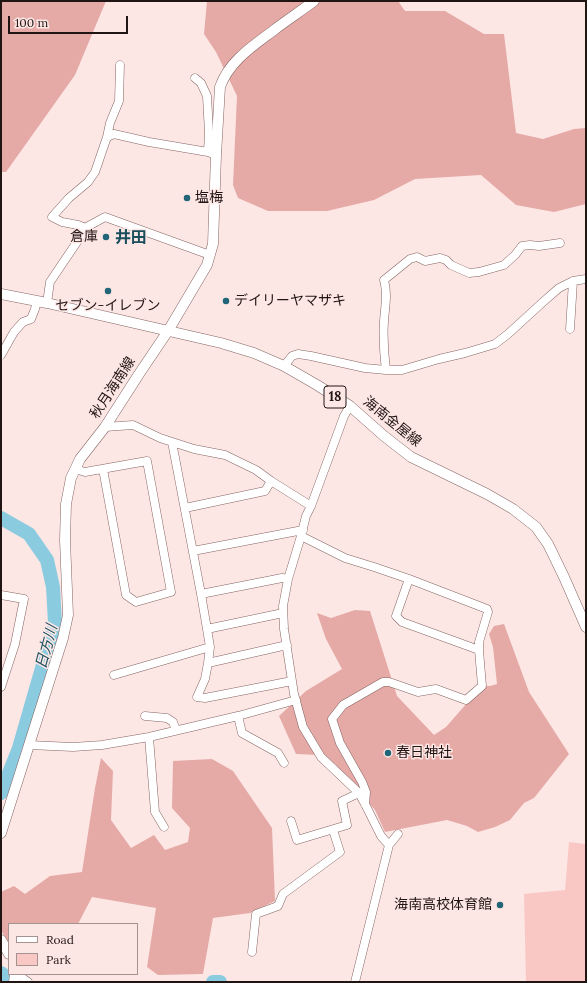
<!DOCTYPE html>
<meta charset="utf-8">
<style>
body{margin:0}
#map{position:relative;width:587px;height:983px;overflow:hidden;background:#fde7e5;font-family:Lora,serif}
canvas{display:block}
.frame{position:absolute;inset:0;border:2px solid #211514;pointer-events:none}
.legend{position:absolute;left:8px;top:923px;width:130px;height:52px;box-sizing:border-box;background:#fde7e5;border:1px solid #a59391;margin:0;padding:5px 7px;list-style:none;font-size:12px;color:#211514}
.legend li{display:flex;align-items:center;gap:8px;height:20px}
.legend b{width:20px;border:1px solid #a59391}
.scale{position:absolute;left:8px;top:16px;width:120px;height:18px;box-sizing:border-box;border:2px solid #211514;border-top:0;padding-left:5px;font-size:12px;line-height:14px;white-space:nowrap;color:#211514;-webkit-text-stroke:3px #fde7e5;paint-order:stroke}
</style>
<div id="map">
<canvas width="587" height="983"></canvas>
<div class="frame"></div>
<ul class="legend">
<li><b style="height:5px;background:#fff"></b>Road</li>
<li><b style="height:11px;background:#f9c8c5"></b>Park</li>
</ul>
<div class="scale">100 m</div>
</div>
<script>
const g = document.querySelector('canvas').getContext('2d');
g.lineJoin = 'round';
function fillPath(path, color) { g.fillStyle = color; g.fill(path, 'evenodd'); }
function trace(path, color, width, dash) { g.strokeStyle = color; g.lineWidth = width; g.lineCap = dash ? 'butt' : 'round'; g.setLineDash(dash || []); g.stroke(path); }
function write(font, color, halo, rows, align = 'center') {
  g.font = font + ' Lora,"Noto Sans JP",serif'; g.lineWidth = 3; g.setLineDash([]); g.textBaseline = 'middle'; g.strokeStyle = halo; g.fillStyle = color; for (const [text, x, y, turn = 0] of rows) {
    g.save(); g.translate(x, y); g.rotate((+turn || 0) * Math.PI / 180); g.textAlign = isNaN(turn) ? turn : align; if (halo) g.strokeText(text, 0, 0); g.fillText(text, 0, 0); g.restore();
  }
}
fillPath(new Path2D(`
 M569,842l17,2v138h-60l-2,-88 41,-4z`), '#f9c8c5');
fillPath(new Path2D(`
 M1,1h105l-31,74 -69,97h-5z
 M207,1h191l7,10h40l39,23h20l12,99 27,6 31,-10 12,-1v76l-32,8 -38,-7 -35,-30 -66,4 -41,21 -47,11h-59l-30,-13 -5,-13 4,-89 -21,-44 -12,-18z
 M355,610l15,1 27,85 37,39 12,-8 36,-41h8l7,-2 -4,-37 -4,-13 5,-8 10,-2 25,68 40,62 -35,44 -10,5 -14,17 -15,7 -17,5 -11,-6 -20,-6 -62,12 -10,-22 -40,-46 -16,-9 -23,-1 -17,-38 27,-25 36,-22 -16,-30 -9,-26 14,5z
 M101,758l12,13 -2,49 20,28 23,-13 11,15 23,-8 2,-14 -18,-20 1,-47 39,-2 21,12 39,57 3,73 -25,12 -37,5 -10,56 -45,1 -11,-8 9,-59 -64,-11 -14,27h-69v20l-8,-14v-38l13,-6 11,8 25,-18 32,-4 13,-84z`), '#e5a9a6');
trace(new Path2D(`
 M1,518l28,16 18,26 6,27 2,36 -36,125 -18,45
 M1,973l11,9
 M213,982h7`), '#8bcbe0', 14);
const minor = new Path2D(`
 M195,78l6,5 6,13 2,37 -1,19
 M107,137l3,-14 9,-22 1,-36
 M83,229l22,-12 105,38
 M47,303l3,-21 33,-49v-6l-5,-2 -16,-3 -10,-5 17,-19 19,-16 7,-10 12,-35 7,-3 35,8 59,10 8,3
 M570,329l3,-48
 M1,355l13,-23 9,-10 8,-3 4,-10 2,-8
 M284,366l8,-10 6,-2 13,2 54,12 21,2h16l37,-11 26,-6 30,-9 13,-10 35,-32 16,-14 14,-7 13,-2
 M386,370c-2,-16 -3,-33 -2,-49 1,-14 4,-27 0,-41l26,-21 7,-2 8,4 15,-3 6,2 5,5 18,8 10,-1 25,-7 11,-10 7,-9 8,-1 9,1 21,-3
 M350,406l-6,10 -33,90 -5,10 -5,20 -13,43 -5,27 1,23 10,65 9,33 18,30 38,36 6,11 16,32 8,9
 M105,427l28,-2 27,13 34,11 31,6 31,15 15,11 40,25
 M172,442l29,152
 M75,469l10,3 62,-11 24,131 -35,10 -10,-7 -23,-126
 M185,508l80,-17 6,-10
 M301,536l44,22 29,9 35,12 -13,37 6,6 77,28 3,36 -16,14 -30,-11 -18,3 -29,-10h-6l-40,23 -11,14 8,24 22,39 4,10 -1,12
 M193,551l110,-21
 M409,579l78,30 1,3 -9,30v8
 M1,595l23,4 -9,45 -14,43
 M207,629l-6,-35 81,-16 6,1
 M287,645l-79,18 -3,16 -8,18 8,1 87,-17
 M208,663l2,-16 -3,-18 76,-16
 M114,675l96,-28
 M145,716l22,2 6,4 3,8
 M238,716l4,17 36,20 6,10
 M149,737l6,75 9,15
 M29,745l44,2 29,-2 47,-8 89,-21 58,-16
 M291,821l6,19 50,-15 -5,-24 17,-8
 M252,952l4,-38 22,-8 5,-12 57,-42 -7,-22
 M17,974l11,8
 M355,982l34,-137 9,-11`);
const major = new Path2D(`
 M1,294l46,9 174,40 33,10 30,13 33,19 33,21 34,30 27,21 76,37 26,15 23,18 12,17 16,33 22,50
 M1,833l62,-195 5,-23 -3,-75 1,-36 5,-26 9,-19 25,-32 34,-53 29,-43 39,-66 6,-21 3,-89 4,-68c9,-26 33,-41 54,-57 13,-10 27,-19 40,-29
 M1,940l8,14
 M14,982l1,-8`);
trace(minor, '#846462', 9);
trace(major, '#846462', 11);
trace(minor, '#fff', 8);
trace(major, '#fff', 10);
for (const [x, y, r, color] of [
 [187,198,4,"#226578"],
 [106,237,4,"#226578"],
 [108,291,4,"#226578"],
 [226,301,4,"#226578"],
 [388,753,4,"#226578"],
 [500,905,4,"#226578"]
]) { const dot = new Path2D(); dot.arc(x, y, r, 0, 2 * Math.PI); g.fillStyle = color; g.fill(dot); trace(dot, '#fde7e5', 1.5); }
for (const [x, y, w] of [
 [335,397,22]
]) { const box = new Path2D(); box.roundRect(x - w / 2, y - 11, w, 22, 3); g.fillStyle = '#fde7e5'; g.fill(box); trace(box, '#211514', 1); }
write('bold 13px', '#211514', null, [
 ["18",335,397]
]);
write('14px', '#211514', '#fde7e5', [
 ["塩梅",195,198],
 ["倉庫",98,237,"right"],
 ["デイリーヤマザキ",234,301],
 ["セブン-イレブン",108,306,"center"],
 ["春日神社",396,753],
 ["海南高校体育館",492,905,"right"]
], 'left');
write('14px', '#211514', '#fde7e5', [
 ["秋月海南線",113,388,-57],
 ["海南金屋線",392,422,39]
]);
write('italic 15px', '#1b5160', '#fde7e5', [
 ["日方川",47,647,-75]
]);
write('bold 16px', '#194e5d', '#fde7e5', [
 ["井田",131,238]
]);
</script>
